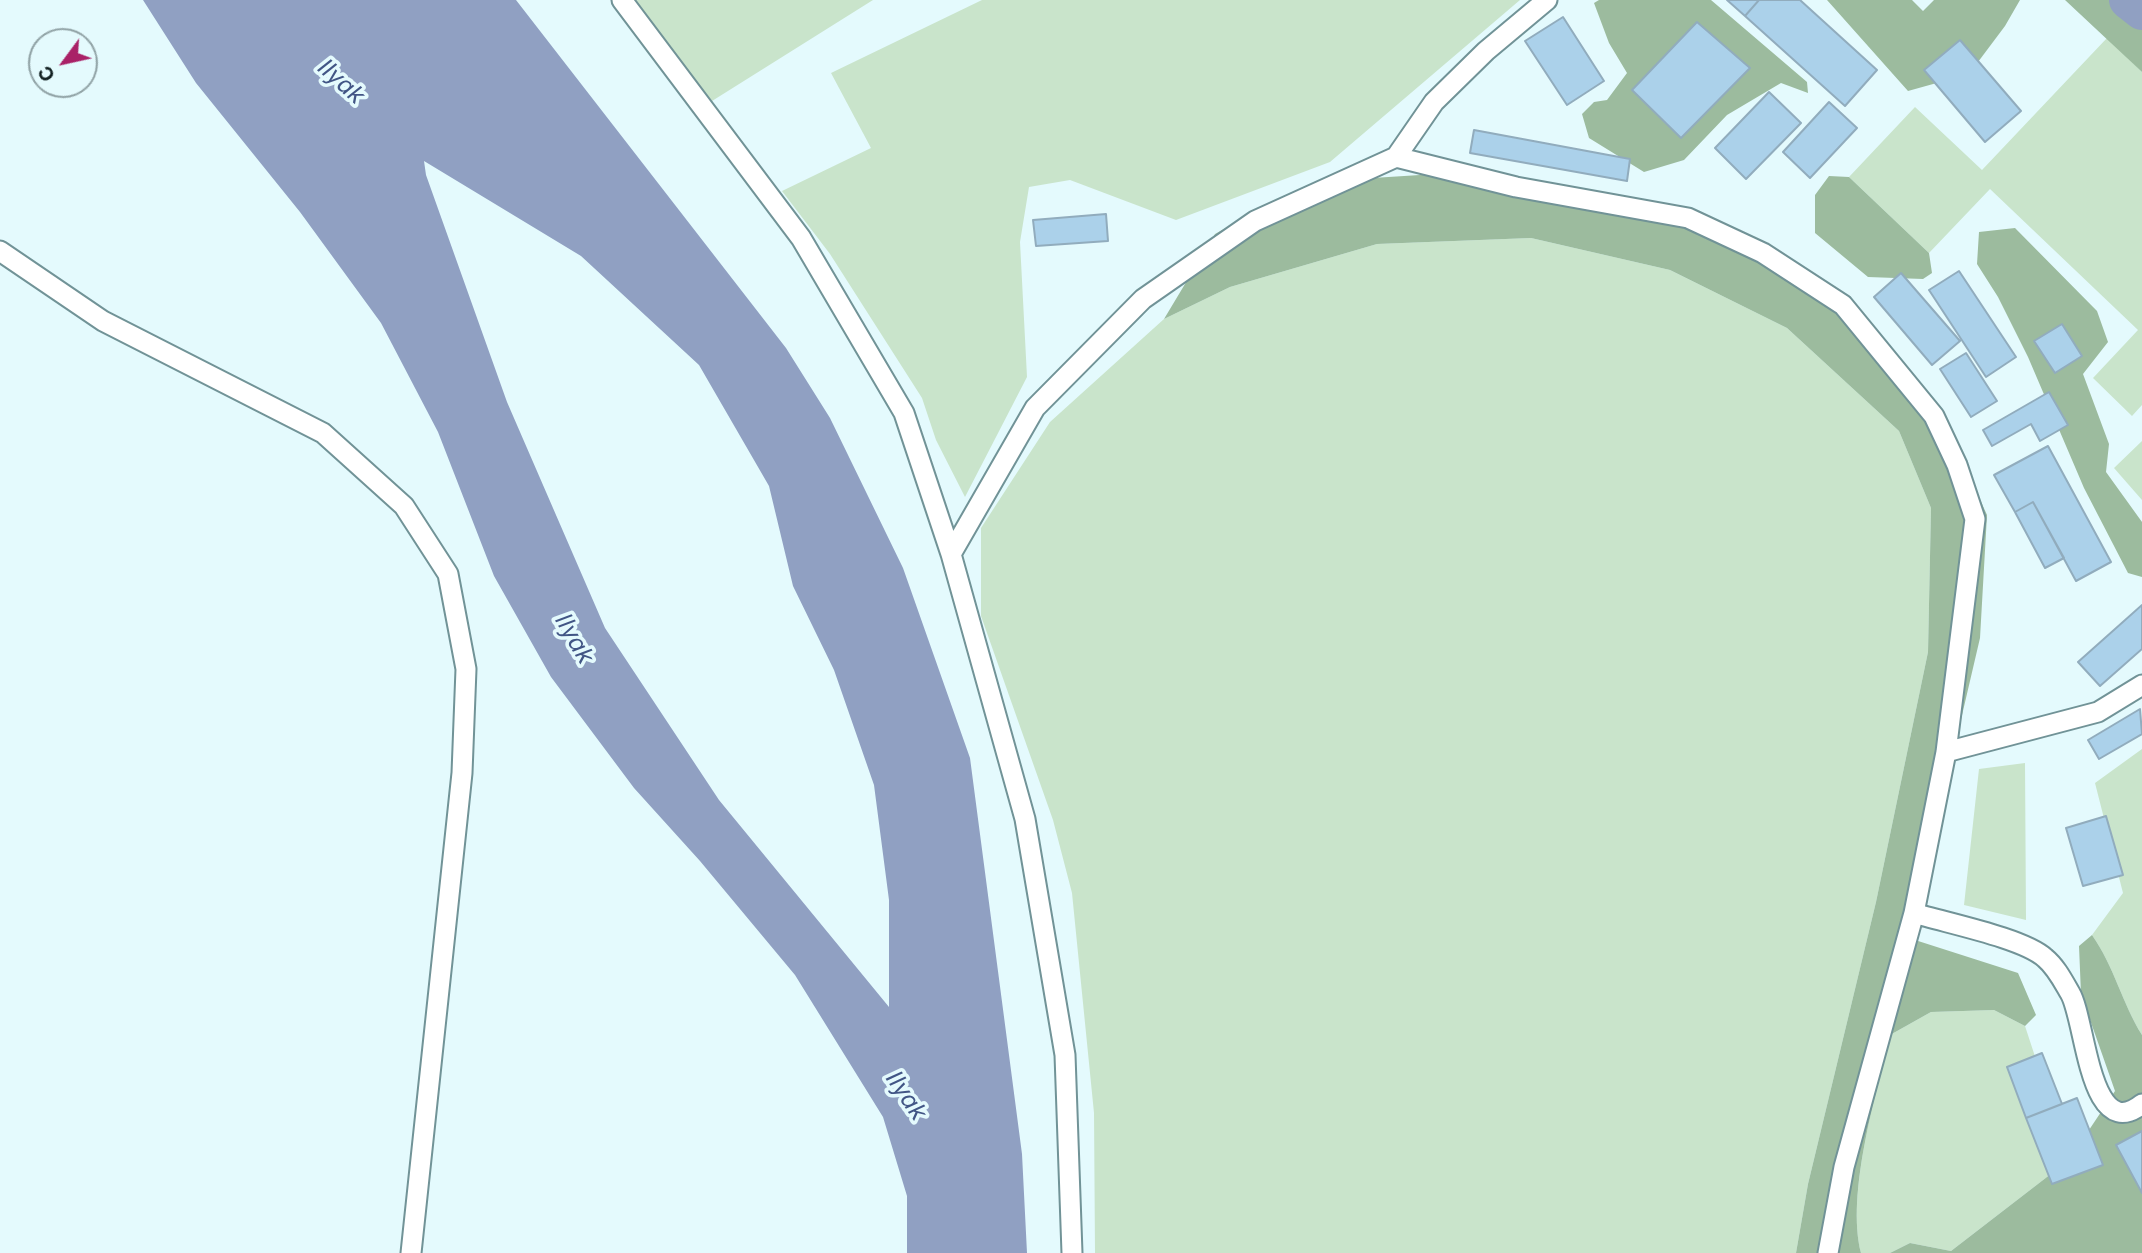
<!DOCTYPE html>
<meta charset="utf-8">
<style>
body{margin:0}
#map{position:relative;width:2142px;height:1253px;overflow:hidden;background:#e4fafd;font-family:Inter,sans-serif}
canvas{display:block}
.north{position:absolute;left:28px;top:28px;width:70px;height:70px;box-sizing:border-box;background:#e4fafd;border:2px solid #90a2a5;border-radius:50%;rotate:237deg;font-size:19px;font-weight:700;line-height:28px;text-align:center;color:#111f20}
.north::after{content:'';display:block;margin:auto;width:24px;height:32px;background:#a92167;clip-path:polygon(50% 0,100% 100%,50% 72%,0 100%)}
</style>
<div id="map">
<canvas width="2142" height="1253"></canvas>
<div class="north">С</div>
</div>
<script>
const g = document.querySelector('canvas').getContext('2d');
g.lineJoin = 'round';
function fillPath(path, color) { g.fillStyle = color; g.fill(path, 'evenodd'); }
function trace(path, color, width, dash) { g.strokeStyle = color; g.lineWidth = width; g.lineCap = dash ? 'butt' : 'round'; g.setLineDash(dash || []); g.stroke(path); }
function write(font, color, halo, rows, align = 'center') {
  g.font = font + ' Inter,sans-serif'; g.lineWidth = 7; g.setLineDash([]); g.textBaseline = 'middle'; g.strokeStyle = halo; g.fillStyle = color; for (const [text, x, y, turn = 0] of rows) {
    g.save(); g.translate(x, y); g.rotate((+turn || 0) * Math.PI / 180); g.textAlign = isNaN(turn) ? turn : align; if (halo) g.strokeText(text, 0, 0); g.fillText(text, 0, 0); g.restore();
  }
}
fillPath(new Path2D(`
 M633,0h240l-161,101z
 M982,0h538l-190,162 -154,58 -106,-40 -41,7 -9,55 7,135 -62,120 -29,-57 -14,-42 -92,-144 -48,-63 89,-43 -40,-75z
 M2107,38l35,34v333l-10,11 -39,-38 45,-48 -148,-141 -61,64 -80,-76 66,-70 67,63z
 M1531,238l139,32 117,58 112,103 32,77 -3,144 -52,250 -68,282 -12,69h-701l-1,-140 -22,-220 -19,-73 -72,-204v-88l69,-106 114,-103 66,-32 147,-43z
 M2142,441v59l-28,-32z
 M2142,749v286c-20,-32 -28,-69 -50,-100l31,-42 -28,-110z
 M2025,763l1,157 -62,-15 15,-136z
 M1994,1010l31,16 44,134 -118,91 -41,-8 -20,10h-29c-15,-58 15,-159 29,-218l41,-23z`), '#c9e4cb');
fillPath(new Path2D(`
 M1599,0h112l96,82 1,11 -27,-10 -54,32 -43,45 -40,12 -55,-34 -7,-24 12,-12 13,-2 20,-27 -18,-30 -15,-40z
 M1827,0h85l11,11 11,-11h86l-15,26 -36,48 -61,17z
 M2065,0h77v72z
 M1467,172l243,49 112,63 119,129 46,102 -7,123 -45,193 -20,109 103,33 18,42 -11,11 -31,-16 -63,2 -41,23c-14,61 -44,158 -29,218h-65l12,-69 68,-282 52,-250 3,-144 -32,-77 -112,-103 -117,-58 -139,-32 -154,6 -147,43 -66,32 51,-85 50,-28 92,-27z
 M1829,176l20,1 80,76 3,20 -9,6 -55,-2 -53,-44v-38z
 M2015,228l82,83 11,31 -25,32 26,70 -3,28 36,50v55l-14,-4 -44,-85 -56,-131 -30,-60 -21,-33 2,-32z
 M2092,935c22,31 30,68 50,100v218h-252l20,-10 41,8 118,-91 46,-69 -34,-97 -2,-48z`), '#9cbb9e');
fillPath(new Path2D(`
 M143,0h373l270,348 44,70 73,150 67,190 52,396 5,99h-120v-57l-24,-79 -88,-142 -95,-114 -66,-73 -83,-111 -57,-101 -56,-144 -57,-109 -81,-111 -104,-129zM424,161l157,95 118,109 70,121 24,100 41,84 40,115 15,115v107l-170,-207 -114,-172 -98,-226 -81,-227z`), '#90a0c2');
trace(new Path2D(`
 M2128,0l14,11`), '#90a0c2', 38);
const building = new Path2D(`
 M1727,0h32l-14,16z
 M1759,0h41l77,70 -32,36 -100,-90z
 M1563,17l41,64 -37,24 -42,-64z
 M1697,22l53,46 -69,70 -49,-48z
 M1960,40l61,71 -36,31 -61,-72z
 M1769,92l32,31 -55,56 -31,-31z
 M1829,102l28,26 -47,50 -27,-26z
 M1474,130l156,29 -3,22 -157,-28z
 M1106,214l2,27 -72,5 -3,-26z
 M1959,271l57,86 -30,20 -57,-87z
 M1901,273l59,68 -28,24 -58,-68z
 M2062,324l20,32 -27,17 -21,-32z
 M1966,353l31,48 -26,16 -31,-48z
 M2049,392l19,33 -28,16 -9,-17 -39,22 -9,-16z
 M2048,446l63,116 -35,19 -43,-79 -18,10 -21,-37z
 M2033,502l31,56 -19,10 -30,-56z
 M2142,605v44l-42,37 -22,-24z
 M2140,709l2,25 -43,25 -11,-19z
 M2106,816l17,59 -40,11 -17,-58z
 M2042,1053l20,51 -36,14 -19,-51z
 M2077,1098l26,67 -51,19 -26,-66z
 M2142,1131v62l-26,-48z`);
fillPath(building, '#abd1ea');
trace(building, '#91acbd', 2);
const lane = new Path2D(`
 M622,0l179,238 103,175 47,141 74,265 40,236 7,198
 M1396,157l38,-55 52,-51 61,-51
 M0,251l103,70 220,112 81,73 44,68 18,95 -4,104 -51,480
 M951,554l84,-146 108,-109 112,-78 141,-64 120,30 172,31 75,35 80,52 91,111 23,49 18,54 -29,233 -32,161 -70,254 -16,86
 M1946,752l152,-40 44,-27
 M1914,913c32,10 109,25 131,45 11,9 18,23 25,35 16,26 19,153 72,111`);
trace(lane, '#719397', 23);
trace(lane, '#fff', 19);
write('italic 24px', '#415585', '#e4fafd', [
 ["Ilyak",341,82,42],
 ["Ilyak",574,639,60],
 ["Ilyak",906,1096,56]
]);
</script>
